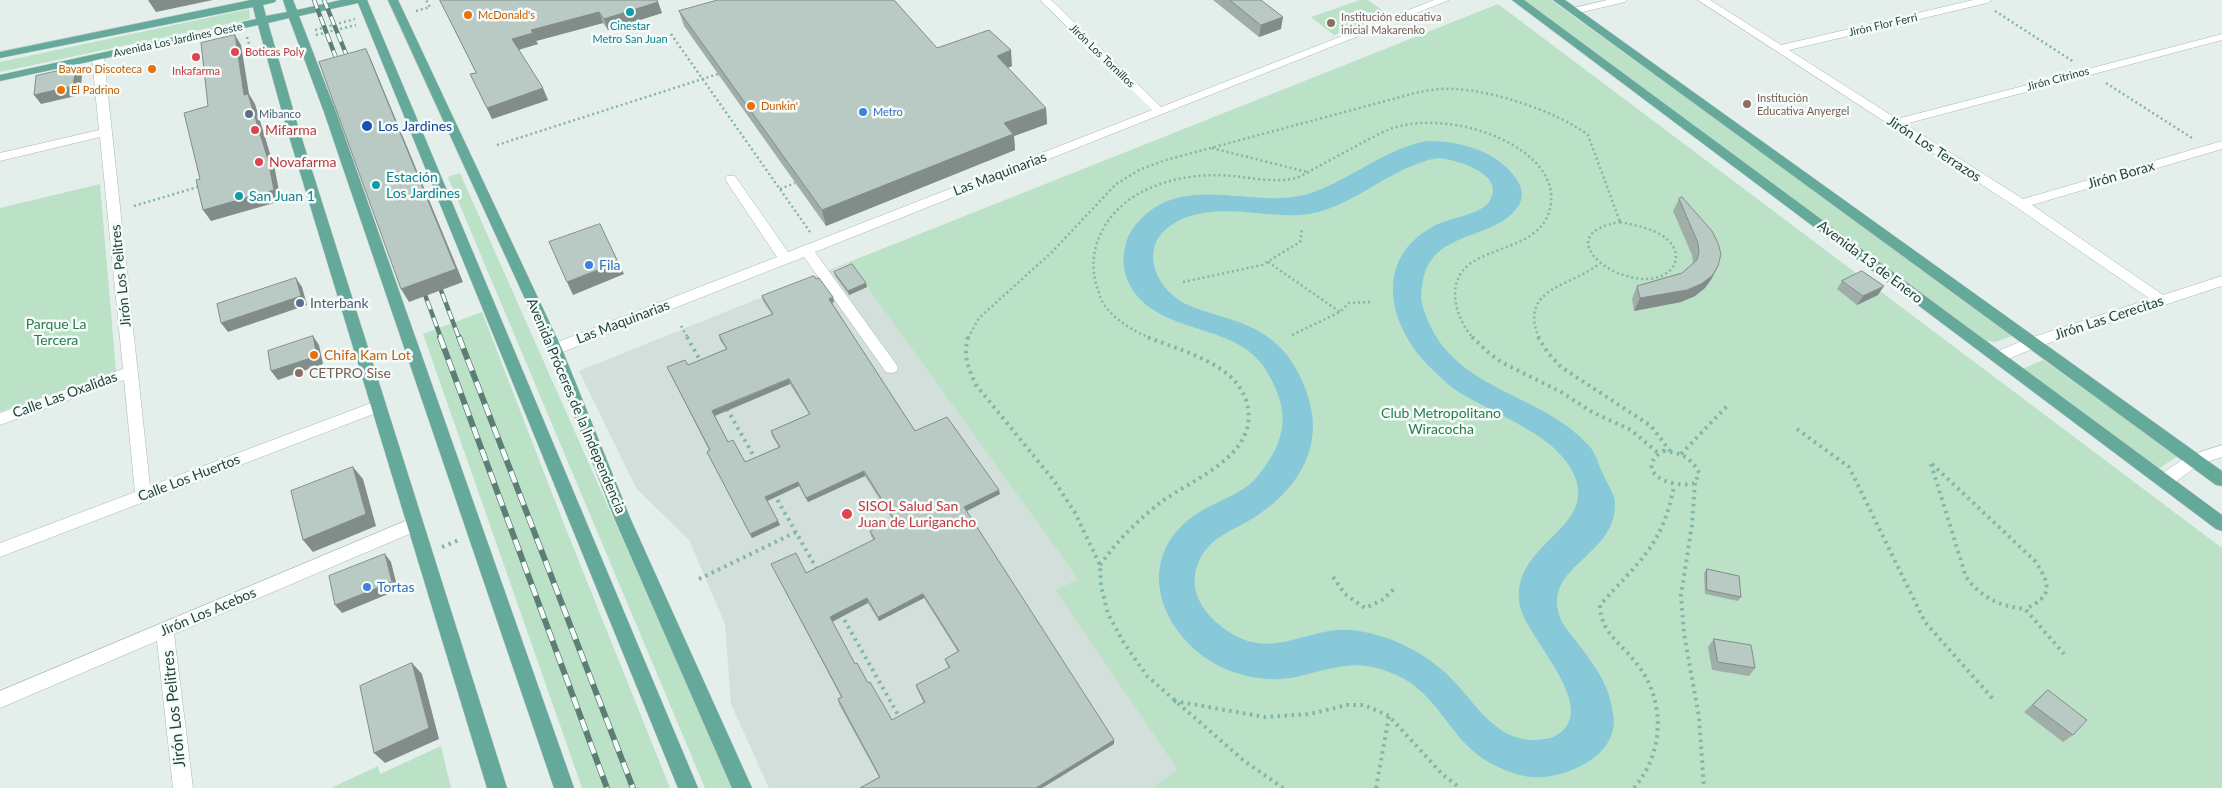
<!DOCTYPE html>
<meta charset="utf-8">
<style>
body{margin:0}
canvas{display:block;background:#e4efeb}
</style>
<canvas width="2222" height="788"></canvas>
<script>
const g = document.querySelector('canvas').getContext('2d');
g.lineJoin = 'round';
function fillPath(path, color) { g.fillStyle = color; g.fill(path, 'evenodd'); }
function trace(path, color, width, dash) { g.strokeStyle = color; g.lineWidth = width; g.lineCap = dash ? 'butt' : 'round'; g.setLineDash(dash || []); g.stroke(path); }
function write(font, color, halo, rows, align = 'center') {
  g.font = font + ' Lato,sans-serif'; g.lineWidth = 5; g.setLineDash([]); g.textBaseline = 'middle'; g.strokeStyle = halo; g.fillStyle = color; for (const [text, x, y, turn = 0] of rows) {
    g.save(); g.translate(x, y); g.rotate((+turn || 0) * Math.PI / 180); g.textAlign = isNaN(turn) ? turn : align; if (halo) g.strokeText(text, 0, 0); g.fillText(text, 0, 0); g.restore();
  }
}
fillPath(new Path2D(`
 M849,262l229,317 -23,11 122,179 -24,19h-384l-38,-84 -6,-80 -36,-84 -53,-52 -57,-117z`), '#d2dfda');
fillPath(new Path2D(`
 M1360,0h8l21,15 -55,20 -23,-18z
 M1523,0h28l463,335 -18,7 -10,-1z
 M1498,4l724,544v240h-1069l24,-19 -122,-179 23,-11 -229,-317z
 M249,9l1,10 -250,53v-10z
 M460,173l273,615h-28l-257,-611z
 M100,184l16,187 -116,41v-204z
 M482,312l80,207 108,269h-88l-159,-454z
 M2043,360l135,96 -20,13 -136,-100z
 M441,746l10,42h-120l47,-22 2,8z`), '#bbe2c7');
fillPath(new Path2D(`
 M1427,141c34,0 71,10 90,39 6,9 7,19 0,28 -25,33 -85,22 -94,73 -2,9 -3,17 0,26 25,86 117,82 167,140 6,7 9,19 13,27 3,8 11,19 12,28 2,58 -80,63 -52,122 19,26 43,50 49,83 1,8 3,14 1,22 -5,29 -44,46 -70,48 -17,2 -36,-5 -51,-13 -51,-28 -51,-82 -120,-97 -29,-6 -53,6 -81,11 -43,6 -88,-12 -113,-47 -32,-44 -23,-94 25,-121 15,-9 33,-15 46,-25 6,-5 10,-11 15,-17 25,-35 24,-61 2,-98 -26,-43 -88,-36 -123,-68 -15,-14 -23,-34 -18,-54 2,-13 9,-23 19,-32 45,-41 109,-8 160,-21 44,-12 78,-46 123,-54zM1438,158c17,1 70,16 51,44 -9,13 -41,16 -55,24 -62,33 -46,101 -2,143 7,7 14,14 22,20 36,24 93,41 116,78 37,62 -62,73 -50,139 6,32 86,107 33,131 -4,2 -15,3 -19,3 -44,0 -63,-47 -93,-71 -24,-20 -51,-33 -82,-38 -54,-9 -89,39 -143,-9 -9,-8 -19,-21 -21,-34 -2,-17 4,-33 17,-45 13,-11 29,-17 43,-26 37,-24 66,-62 56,-109 -5,-25 -19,-52 -39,-68 -25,-20 -56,-23 -84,-35 -20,-9 -39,-32 -34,-56 4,-20 26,-31 44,-35 37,-8 74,5 111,0 47,-8 82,-48 129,-56z`), '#87c9d9');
const minor = new Path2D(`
 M1040,0h11l110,107 273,-107h15l-634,252 81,112 2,4 -2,4 -5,1 -5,-1 -82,-115 -244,96h-10l-2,-4 2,-4 227,-88 -52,-78 2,-3h8l53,76 364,-142z
 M1607,0h19l-1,2 -51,12 -5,-3 1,-2z
 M1698,0h12l71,45 192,-45h19l-5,3 -198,47 108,69 325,-85v6l-317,84 118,75 199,-58v8l-190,56 131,90 59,-19v10l-185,61 -34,14 -5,1 -5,-1 -2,-4 2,-4 34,-14 123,-40 -134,-92z
 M98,55l6,3 46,428 224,-84 5,-2 5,2 3,4 -3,4 -384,147v-14l135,-51 -11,-112 -124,45v-12l123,-44 -23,-232 -100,24v-8l99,-23 -7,-72z
 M2222,445v12l-22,7 -30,22 -6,1 -6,-1 -2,-5 2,-5 30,-20z
 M415,517l6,2 2,5 -2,5 -247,105 19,154h-20l-16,-147 -157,67v-17z`);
const major = new Path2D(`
 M251,0h25l-1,2 -12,3 3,11 21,-4 -4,-12h10l4,10 44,-10h26l331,788h-20l-320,-785 -59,13 37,96 238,676h-20l-230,-676 -35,-94 -21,5 29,100 210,665h-20l-202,-665 -27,-98 -258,56v-6l256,-56 -3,-12 -253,51v-6z
 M388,0h10l164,349 69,171 121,268h-20l-117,-268 -67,-171z
 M1512,0h12l698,515v16l-6,-2z
 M1553,0h12l657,471v15l-6,-1z`);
trace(minor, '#a6b8b3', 1);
trace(major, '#c1cac8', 1);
trace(new Path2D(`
 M416,11l14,-4 -4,-7
 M1995,11l79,51
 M315,30l40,-11
 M671,34l139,198
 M316,35l40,-10
 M247,37l4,14 3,-1
 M2106,83l86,55
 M497,145l221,-71
 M1212,148l95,24
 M270,165l11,-3
 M780,189l15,-6
 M134,206l67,-20
 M1620,222c15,3 30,6 43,14 24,17 12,41 -14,43 -43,2 -96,-46 -29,-57z
 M1268,262l72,50
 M1183,282l79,-17 38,-23 2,-14
 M681,326l7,12
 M1292,335l48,-23 9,-9 22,-1
 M968,338l11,-20 73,-66 64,-68 25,-15 25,-9 253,-68c11,-2 23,-4 35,-3 38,1 104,23 134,46l32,87
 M1150,338c-18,-8 -36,-18 -47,-35 -3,-5 -4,-11 -6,-16 -12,-37 8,-74 41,-93 28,-16 63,-21 95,-18 20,2 43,7 63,2 8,-3 16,-8 23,-12 21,-11 42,-23 64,-34 44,-21 121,-4 154,32 9,10 16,24 14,39 -4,39 -49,42 -77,58 -30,18 -20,55 -1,77
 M1539,338c-21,-50 31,-51 60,-74`), '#81b6a8', 2.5, [2, 3]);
trace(new Path2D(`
 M687,337l14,25
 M968,337c-5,18 0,31 8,48l79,97 20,31 25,52 1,21 7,28 16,29 23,33 96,84 40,28
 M1472,337l17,16 12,9 60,30 31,20 39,18 27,23
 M1538,337l10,16 13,14 90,59 19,25
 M727,409l29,51
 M1797,429l52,38 76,155 68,77
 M1663,451c17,1 29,7 36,22l-4,10c-24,7 -63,-12 -32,-32z
 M1681,454l46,-48
 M1931,464l35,113c16,21 33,29 59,32l39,45
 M1932,464l103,97c16,24 18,35 -10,48
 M1695,483l-3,42 -11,70 3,39 15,83 5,71
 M774,494l44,77
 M442,547l17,-7
 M1100,565c17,-24 38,-45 61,-63 31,-23 95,-45 87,-94 -2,-13 -11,-27 -22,-35 -23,-18 -52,-25 -79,-36
 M1333,577l12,17 20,14 17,-8 14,-13
 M699,579l97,-47
 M841,614l60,106
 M1174,701l91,16 45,-3 37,-9h17l25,11 54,59 17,13
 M1376,788l13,-72
 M1634,788c29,-34 32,-83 6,-120 -15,-22 -40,-34 -40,-63 39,-44 62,-58 74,-119`), '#81b6a8', 4, [2.5, 4.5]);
fillPath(minor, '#fff');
fillPath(major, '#64a99a');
const railFar1 = new Path2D(`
 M314,0l27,71
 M324,0l27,66
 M436,277l23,61
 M421,284l20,54`);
const rail = new Path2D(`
 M440,337l167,451
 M459,337l174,451`);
trace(railFar1, '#5c7e76', 4.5);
trace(rail, '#5c7e76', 6);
trace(railFar1, '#f5fbf8', 3, [9]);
trace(rail, '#f5fbf8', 4.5, [12]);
fillPath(new Path2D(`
 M440,0l218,2 4,11 -54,17 -5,-7 -67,18 2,3 -19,6 29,50 -56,19 -22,-45 6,-1z
 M1213,0h48l20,29 -22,8z
 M679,11l258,37 75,18 -4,2 38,40 1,16 -33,12 1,14 -189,76 -142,-200z
 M1679,199l39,67 -6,12 -7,10 -10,8 -14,6 -47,9 -2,-12 5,-13 45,-13 11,-10 -1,-8 -19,-44z
 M834,272l33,15 -18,8 -14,-19z
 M1842,281l36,14 -21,10 -20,-16z
 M762,296l72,6 -2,1 83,128 85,63 -34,17 148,233 -72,44h-182l19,-11 -40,-73 -1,-5 3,-2 -70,-133 35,9 68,-33 -3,-4 -1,-5 23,-11 -28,-44 -57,26 -9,-16 -32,15 11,20 2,4 -28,13 -43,-82 -2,-4 2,-2 -42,-83 21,-2 38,-16 -6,-9 -1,-5 53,-21 -9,-13zM790,384l19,30 -38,17 1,5 7,11 -34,15 -17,-20 -13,-26zM924,598l34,54 -13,7 1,4 3,5 -33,17 1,4 7,14 -32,17 -37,-56 -23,-43 36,-18 11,18z
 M1707,569l34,28 -3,4 -33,-7 -1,-21z
 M1714,639l41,29 -6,8 -37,-6 -4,-23z
 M2048,690l25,45 -10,7 -39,-30 15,-14z`), '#9faea9');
fillPath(new Path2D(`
 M148,0h65l-57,12z
 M658,2l4,11 -54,17 -4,-11z
 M599,12l4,11 -67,18 2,3 -21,6 -5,-11 19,-9z
 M1283,17l-2,12 -22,8 2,-12z
 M235,35l6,10 8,49 6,10 20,66 6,31 -70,20 -8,-11 41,-115z
 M366,49l6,13 91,220 -54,20 -8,-13z
 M1011,50l1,16 -14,5 -1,-15z
 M76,67l6,9 -2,19 -39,9 -7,-9z
 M543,88l5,12 -56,19 -5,-11z
 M1046,108l1,16 -33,12 1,14 -189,76 -4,-16 182,-87z
 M618,262l6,12 -51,21 -6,-13z
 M1718,266l-6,12 -7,10 -10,8 -14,6 -47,9 6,-13z
 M296,278l6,9 5,18 -79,27 -7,-9z
 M866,283l1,4 -18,8 -1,-4z
 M1884,286l-6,9 -21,10 6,-9z
 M833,297l1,5 -4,2 -1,-5z
 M313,336l6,9 4,19 -45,16 -7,-9z
 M789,379l1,5 -76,32 -2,-5z
 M353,467l10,12 13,47 -63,26 -10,-12z
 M864,471l1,5 -57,26 -2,-4z
 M798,482l1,4 -32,15 -2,-4z
 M999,490l1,4 -35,18 -1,-5z
 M778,521l2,4 -28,13 -2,-4z
 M385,554l6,8 7,28 -56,23 -7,-8z
 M923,594l1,4 -45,23 -1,-4z
 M867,598l1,5 -36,19 -2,-5z
 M412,663l10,11 17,65 -54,24 -11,-10z
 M1114,740v4l-72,44h-6z`), '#828d89');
const building = new Path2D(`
 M440,0h217l1,2 -54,17 -5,-7 -68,18 2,3 -21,6 31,49 -56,20 -17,-34 6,-1z
 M718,0h176l43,48 52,-18 22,20 -14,6 49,52 -42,15 9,11 -191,76 -143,-199z
 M1230,0h31l22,17 -22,8z
 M235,35l9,60 4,-1 20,66 6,30 -71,20 -7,-30 4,-1 -16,-66 24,-7 -7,-63z
 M366,49l90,220 -55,20 -82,-227z
 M76,67l-3,19 -39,9 2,-19z
 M1682,197l30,34 6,12 3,11 -3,12 -6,10 -11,8 -14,6 -47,8 -3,-12 45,-13 15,-13 2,-8 -1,-9 -19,-44z
 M600,224l18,38 -51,20 -18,-40z
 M852,264l14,19 -18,8 -14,-19z
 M1862,271l22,15 -21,10 -21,-15z
 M814,276l2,3 3,-1 14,19 -4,2 86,132 32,-14 52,73 -35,17 150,233 -78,48h-176l20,-11 -42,-78 4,-2 -71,-133 25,-11 10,20 69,-34 -5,-8 24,-12 -30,-48 -58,27 -8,-16 -33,15 13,24 -28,13 -43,-82 3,-2 -43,-83 18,-7 3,5 39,-16 -8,-14 54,-21 -11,-18zM789,379l21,35 -39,17 9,16 -35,15 -12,-22 -5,2 -16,-31zM923,594l36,57 -14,8 5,8 -34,18 9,17 -33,18 -22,-38 -2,1 -11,-20 -2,1 -25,-47 37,-19 11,19z
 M296,278l5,18 -80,27 -4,-19z
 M313,336l4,20 -46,15 -3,-20z
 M353,467l13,47 -63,26 -12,-49z
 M385,554l7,28 -57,23 -6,-29z
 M1707,569l32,7 2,21 -34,-7z
 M1714,639l37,6 4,23 -37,-6z
 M412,663l17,65 -55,25 -14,-67z
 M2048,690l39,30 -14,15 -40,-30z`);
fillPath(building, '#b9cac4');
trace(building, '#828d89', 1);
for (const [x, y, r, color] of [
 [630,12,5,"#0f9aa8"],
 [468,15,5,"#e8710a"],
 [1331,23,5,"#8d6e63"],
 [235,52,5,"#e0444e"],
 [196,57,5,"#e0444e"],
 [152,69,5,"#e8710a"],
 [61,90,5,"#e8710a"],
 [1747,104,5,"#8d6e63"],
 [751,106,5,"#e8710a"],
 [863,112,5,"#3f7fe0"],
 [249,114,5,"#5c6f8a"],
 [367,126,6,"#1a4fb4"],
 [255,130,5,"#e0444e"],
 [259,162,5,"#e0444e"],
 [376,185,5,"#0f9aa8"],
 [239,196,5,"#0f9aa8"],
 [589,265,5,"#3f7fe0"],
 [300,303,5,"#5c6f8a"],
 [314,355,5,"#e8710a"],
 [299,373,5,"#8d6e63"],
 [847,514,6,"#e0444e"],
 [367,587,5,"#3f7fe0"]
]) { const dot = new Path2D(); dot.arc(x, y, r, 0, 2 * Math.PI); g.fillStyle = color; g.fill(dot); trace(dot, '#f5fbf8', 2); }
write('11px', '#c56008', '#f5fbf8', [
 ["McDonald's",478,15],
 ["Bavaro Discoteca",142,69,"right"],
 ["El Padrino",71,90],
 ["Dunkin'",761,106]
], 'left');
write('11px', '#785e54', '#f5fbf8', [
 ["Institución educativa",1341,17],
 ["inicial Makarenko",1341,30],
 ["Institución",1757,98],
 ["Educativa Anyergel",1757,111]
], 'left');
write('11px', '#21433b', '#f5fbf8', [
 ["Jirón Flor Ferri",1883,25,-13],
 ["Avenida Los Jardines Oeste",178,40,-12],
 ["Jirón Los Tornillos",1102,56,44],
 ["Jirón Citrinos",2058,79,-15]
]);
write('11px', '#0d838f', '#f5fbf8', [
 ["Cinestar",630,26],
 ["Metro San Juan",630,39]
]);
write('11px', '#be3a42', '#f5fbf8', [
 ["Boticas Poly",245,52],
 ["Inkafarma",196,71,"center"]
], 'left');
write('11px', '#366cbe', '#f5fbf8', [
 ["Metro",873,112]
], 'left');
write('11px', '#4e5e75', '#f5fbf8', [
 ["Mibanco",259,114]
], 'left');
write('14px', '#164399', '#f5fbf8', [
 ["Los Jardines",378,126]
], 'left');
write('14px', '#be3a42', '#f5fbf8', [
 ["Mifarma",265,130],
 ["Novafarma",269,162],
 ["SISOL Salud San",858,506],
 ["Juan de Lurigancho",858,522]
], 'left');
write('14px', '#21433b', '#f5fbf8', [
 ["Jirón Los Terrazos",1934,149,33],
 ["Las Maquinarias",1000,174,-21],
 ["Jirón Borax",2121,175,-16],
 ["Avenida 13 de Enero",1870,262,37],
 ["Jirón Los Pelitres",121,276,-96],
 ["Jirón Las Cerecitas",2109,318,-18],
 ["Las Maquinarias",623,322,-21],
 ["Calle Las Oxalidas",65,395,-20],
 ["Avenida Próceres de la Independencia",576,406,67],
 ["Calle Los Huertos",189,478,-21],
 ["Jirón Los Acebos",208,612,-23]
]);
write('14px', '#0d838f', '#f5fbf8', [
 ["Estación",386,177],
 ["Los Jardines",386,193],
 ["San Juan 1",249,196]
], 'left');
write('14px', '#366cbe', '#f5fbf8', [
 ["Fila",599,265],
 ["Tortas",377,587]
], 'left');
write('14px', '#4e5e75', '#f5fbf8', [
 ["Interbank",310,303]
], 'left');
write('14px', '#277e4c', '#f5fbf8', [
 ["Parque La",56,324],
 ["Tercera",56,340],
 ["Club Metropolitano",1441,413],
 ["Wiracocha",1441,429]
]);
write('14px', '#c56008', '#f5fbf8', [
 ["Chifa Kam Lot",324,355]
], 'left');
write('14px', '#785e54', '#f5fbf8', [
 ["CETPRO Sise",309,373]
], 'left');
write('16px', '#21433b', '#f5fbf8', [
 ["Jirón Los Pelitres",174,709,-96]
]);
</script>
